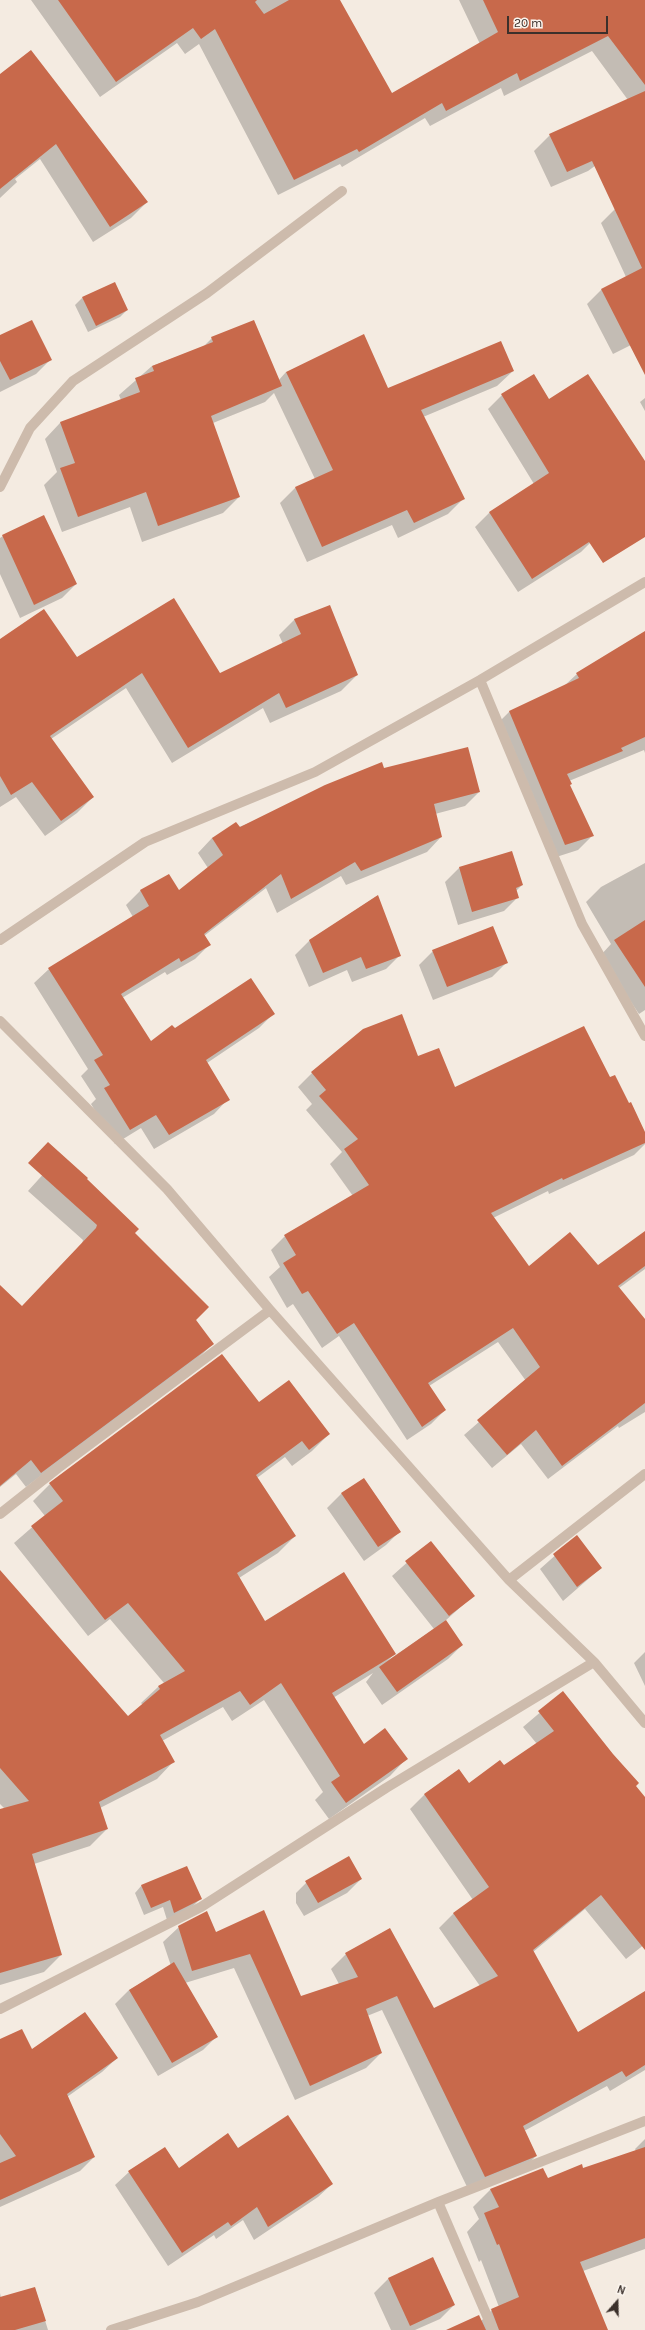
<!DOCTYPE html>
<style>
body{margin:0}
#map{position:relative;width:645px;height:2330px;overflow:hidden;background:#f4ebe1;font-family:Karla,sans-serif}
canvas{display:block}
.north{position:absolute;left:597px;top:2282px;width:40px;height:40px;-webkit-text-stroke:3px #fbf5ee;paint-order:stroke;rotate:20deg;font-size:11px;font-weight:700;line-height:16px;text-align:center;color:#3b302b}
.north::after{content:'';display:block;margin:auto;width:14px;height:18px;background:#3b302b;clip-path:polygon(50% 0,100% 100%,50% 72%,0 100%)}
.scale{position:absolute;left:507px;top:16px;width:101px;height:18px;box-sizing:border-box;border:2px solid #3b302b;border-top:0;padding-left:5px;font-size:12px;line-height:14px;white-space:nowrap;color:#3b302b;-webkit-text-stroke:3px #fbf5ee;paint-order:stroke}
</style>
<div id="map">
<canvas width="645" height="2330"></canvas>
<div class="north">N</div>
<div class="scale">20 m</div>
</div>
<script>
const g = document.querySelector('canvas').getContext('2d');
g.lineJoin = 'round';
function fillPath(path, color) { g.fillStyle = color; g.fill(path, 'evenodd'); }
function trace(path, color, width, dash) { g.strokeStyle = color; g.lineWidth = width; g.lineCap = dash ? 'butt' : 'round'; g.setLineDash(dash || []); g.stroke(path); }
fillPath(new Path2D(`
 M31,0h308l52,94 89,-50 -21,-44h186v129l-57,42 -37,16 -17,-36 16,-16 78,-35 -36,-49 -88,45 -3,-8 -71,38 -5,-8 -83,49 -2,-3 -62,31 -79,-151 -14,10 -8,-11 -77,54z
 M0,75l147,127 -16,16 -38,24 -53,-83 -25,20 2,3 -17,16z
 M645,188v150l-32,16 -26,-50 14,-14 25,-13 -25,-54 14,-14z
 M82,298l45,12 -7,7 -32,15 -13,-27z
 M0,336l50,24 -14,14 -36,18z
 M212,338l66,43 8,-9 101,17 126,-18 -16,15 -74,31 41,81 -16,16 -50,24 -6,-13 -85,37 -27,-59 15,-15 20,-9 -41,-86 -9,9 -52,21 26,74 -16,16 -81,29 -12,-35 -68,25 -18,-47 13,-13 -12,-33 15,-16 61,-23 -2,-5 33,-29 51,-19z
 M502,395l47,5 96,67v67l-50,4 -14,14 -63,40 -43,-65 14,-14 45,-29 -46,-75z
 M645,398v13l-5,-9z
 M3,536l73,48 -14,14 -42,20 -20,-44v-36z
 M295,619l62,56 -16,16 -71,32 -7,-15 -91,55 -46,-75 -75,51 42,58 -16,16 -32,23 -29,-39 -16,10v-167l76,18 144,16 63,-30 -4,-9z
 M645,641v112l-1,-3 -75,31v4l24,50 -15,15 -28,9 -55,-133 14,-14 55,-26 13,-12z
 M383,769l96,23 -14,14 -30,8 6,23 -14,15 -81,33 -5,-9 -64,37 -11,-25 -62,48 5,9 -14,14 -28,16 -2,-3 -43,26 28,45 24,-13 100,-17 -15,15 -52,35 21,36 -14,15 -60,35 -13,-21 -26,16 -24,-40 5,-5 -15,-23 7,-7 -54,-86 15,-14 84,-52 -7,-12 14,-14 29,-16 9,17 30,-24 -10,-15 14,-15z
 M645,863v147l-6,4 -39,-58 11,-12 -25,-42 15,-15z
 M459,868l63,17 -6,6 2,6 -14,14 -46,14 -13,-43z
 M377,896l23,59 -14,14 -34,13 -5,-12 -38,17 -14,-32 14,-14z
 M433,951l73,12 -14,14 -59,23 -14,-35z
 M417,1058l38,31 154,-10 36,55v10l-11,11 -85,39 -1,-3 -55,27 35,50 70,-1 47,-35v37l-26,19 26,33v91l-26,16 -1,-2 -70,53 -27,-35 -29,24 -28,-33 62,-54 -28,-39 -69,44 16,24 -14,14 -24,16 -68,-104 -17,12 -29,-44 -6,4 -18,-31 11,-10 -9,-17 14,-14 68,-40 -23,-32 12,-12 -36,-42 6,-6 -14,-17 14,-14z
 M47,1170l87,63 79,111 -15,14 -172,129 -10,-13 -16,13v-200l22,20 60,-63 1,-4 -55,-49z
 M258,1404l71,30 -17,17 -20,15 -7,-9 -28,21 38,58 -17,17 -39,25 26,44 130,32 -8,7 47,-32 -42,-53 38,-34 43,54 -28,25 17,24 -14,14 -66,46 -16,-23 7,-9 -40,25 31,47 42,14 -16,17 -61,43 -14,-19 8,-8 -59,-92 -32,21 -9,-14 -61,34 11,21 -16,17 -57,29 7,21 -17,17 -56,18 27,91 -17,17 -44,13v-175l5,-1 -5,-5v-210l128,124 15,-13 -2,-2 17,-16 6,-4 -54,-64 -22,17 -74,-93 31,-27 -12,-15 17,-17z
 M364,1479l36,52 -14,14 -22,16 -37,-53 14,-14z
 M577,1536l24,32 -38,33 -23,-32z
 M645,1652v34l-11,-23z
 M563,1693l82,106v145l-19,15 -41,-50 -52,43 45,81 67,-28v65l-35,21 -3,-5 -83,45 12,25 -15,15 -52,20 -87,-181 -15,6 14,37 -15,15 -71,32 -61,-132 -49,15 32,53 -14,14 -45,26 -43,-72 14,-14 42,-24 -8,-24 16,-15 36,6 49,-21 37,85 38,-13 -8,-15 15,-15 87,55 47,-23 -41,-58 15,-15 19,-13 -63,-91 15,-15 43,-10 36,-17 33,-23 -14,-17z
 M310,1879h51l-14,14 -43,23 -8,-13v-10z
 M142,1885l58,14 -7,7 -26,14 -4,-13 -19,8 -9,-22z
 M0,2041l32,9 85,8 -15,14 -35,25 27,60 -14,14 -80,36z
 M645,2139v110l-62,22 24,59h-156l30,-9 11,-11 7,-3 -18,-47 -2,2 -12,-30 12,-13 -6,-12 18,-18 56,-9 36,-11 53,-18 -1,-2z
 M238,2149l94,35 -14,13 -64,43 -11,-20 -27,19 -2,-4 -46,31 -53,-81 14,-13 49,-3z
 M433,2258l21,47 -14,14 -25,11h-24l-17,-37 14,-14z
 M35,2288l13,42h-48v-37l1,5z`), '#0003');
fillPath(new Path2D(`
 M58,0h199l-2,2 9,12 25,-14h51l52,93 106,-61 -15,-32h162v85l-37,-49 -88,45 -3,-8 -71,38 -4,-8 -83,49 -2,-3 -63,31 -79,-151 -14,10 -8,-11 -77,54z
 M31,50l117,152 -38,25 -54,-83 -56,45v-115z
 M645,91v284l-44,-86 41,-21 -50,-107 -25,11 -18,-38z
 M115,282l13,28 -32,16 -14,-29z
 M32,320l20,40 -42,20 -10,-19v-26z
 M254,320l28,66 -71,30 29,81 -82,29 -12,-34 -68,25 -18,-49 15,-5 -15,-41 80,-30 -5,-14 19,-7 -2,-5 61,-24 -2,-5z
 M364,334l24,54 113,-47 13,30 -93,39 44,89 -51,24 -7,-13 -85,37 -27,-60 38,-17 -47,-98z
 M534,374l15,25 39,-25 57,87v76l-42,26 -14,-21 -57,37 -43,-67 60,-39 -48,-79z
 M44,515l33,69 -43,21 -32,-70z
 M174,598l46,75 81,-39 -7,-15 36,-14 28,70 -72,33 -7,-15 -91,55 -46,-75 -92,63 44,61 -33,24 -29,-39 -21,13 -11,-19v-137l44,-30 33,48z
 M645,631v106l-24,11 2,3 -56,23 5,10 -2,1 24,51 -29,9 -56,-134 70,-33 -3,-5z
 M468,747l12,45 -46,12 8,33 -81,34 -6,-9 -64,37 -10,-25 -77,60 7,11 -30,17 -2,-4 -58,36 30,47 21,-16 3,3 76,-50 24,36 -69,46 24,40 -61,35 -13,-20 -26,15 -26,-42 6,-3 -16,-25 9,-5 -55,-87 101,-62 -9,-16 29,-16 10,16 44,-35 -11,-17 24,-16 4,5 85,-42 57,-23 2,6z
 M512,851l11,34 -7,3 3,10 -47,14 -13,-45z
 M378,895l23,61 -35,13 -5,-12 -38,16 -14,-33z
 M645,920v67l-31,-47z
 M493,926l15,37 -61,24 -15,-37z
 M402,1014l16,42 21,-8 16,39 129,-61 26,51 5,-2 14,28 2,-1 14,30v11l-82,37 -1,-2 -71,35 38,53 41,-34 28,33 47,-34v35l-27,20 27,33v84l-83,63 -26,-36 -29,25 -30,-35 63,-53 -27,-39 -85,55 18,27 -24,17 -68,-104 -17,11 -29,-43 -6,3 -19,-31 13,-8 -12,-20 85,-50 -25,-36 14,-10 -39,-43 7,-6 -15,-18 52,-43z
 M48,1142l40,36 -1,1 52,50 -4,4 74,74 -13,13 18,24 -173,129 -10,-13 -31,26v-201l22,21 74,-78 1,-3 -69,-62z
 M222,1354l37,48 30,-22 41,54 -21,16 -7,-9 -46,34 40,61 -59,37 28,48 79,-49 52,82 -64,39 32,51 21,-16 23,31 -62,44 -15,-21 9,-6 -59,-93 -31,22 -10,-14 -80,44 15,27 -76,40 9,27 -76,25 30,101 -62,18v-164l29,-8 -29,-33v-198l128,146 32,-27 -2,-3 27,-15 -57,-68 -23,17 -74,-94 32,-25 -14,-18z
 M364,1478l37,54 -23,15 -37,-54z
 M577,1535l25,33 -25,19 -24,-33z
 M431,1541l44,55 -26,20 -44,-55z
 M446,1620l17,25 -66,47 -18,-25z
 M563,1691l50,63 26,29 -3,3 9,11v153l-44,-55 -68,55 45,82 67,-41v74l-19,12 -4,-6 -99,55 14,30 -52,21 -88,-181 -31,13 16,44 -72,33 -60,-132 -58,17 -14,-45 29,-15 9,21 48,-22 37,86 57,-19 -13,-24 45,-25 44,80 64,-32 -45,-63 36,-26 -65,-93 35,-25 10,14 31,-23 4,5 50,-34 -16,-20z
 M349,1856l13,23 -44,24 -13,-22z
 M187,1866l15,33 -28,14 -4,-13 -19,8 -10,-23z
 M174,1962l44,75 -46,26 -43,-73z
 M85,2012l33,46 -51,36 28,63 -95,43v-37l16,-7 -16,-22v-95l22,-10 10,20z
 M288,2115l45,69 -65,43 -11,-20 -26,19 -3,-4 -46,31 -54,-82 37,-24 14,21 49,-35 10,15z
 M645,2147v91l-65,24 28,68h-109l-8,-21 28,-12 -20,-53 -2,1 -13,-32 15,-6 -9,-18 53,-21 5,10 34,-14 1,4z
 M433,2257l22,48 -45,21 -22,-48z
 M35,2287l11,34 -31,9h-15v-33z
 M479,2315l7,15h-40z`), '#c8694b');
trace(new Path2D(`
 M0,487l30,-59 43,-47 134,-88 135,-102
 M480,680l102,244 63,112
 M0,940l145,-98 170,-70 165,-92 165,-98
 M0,1021l167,168 103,121 239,270 85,82 51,61
 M0,1514l58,-46 212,-158
 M509,1580l136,-106
 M0,2009l201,-102 185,-119 208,-126
 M438,2202l55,128
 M111,2330l87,-28 240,-100 207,-81`), '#cdbbac', 10);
</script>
